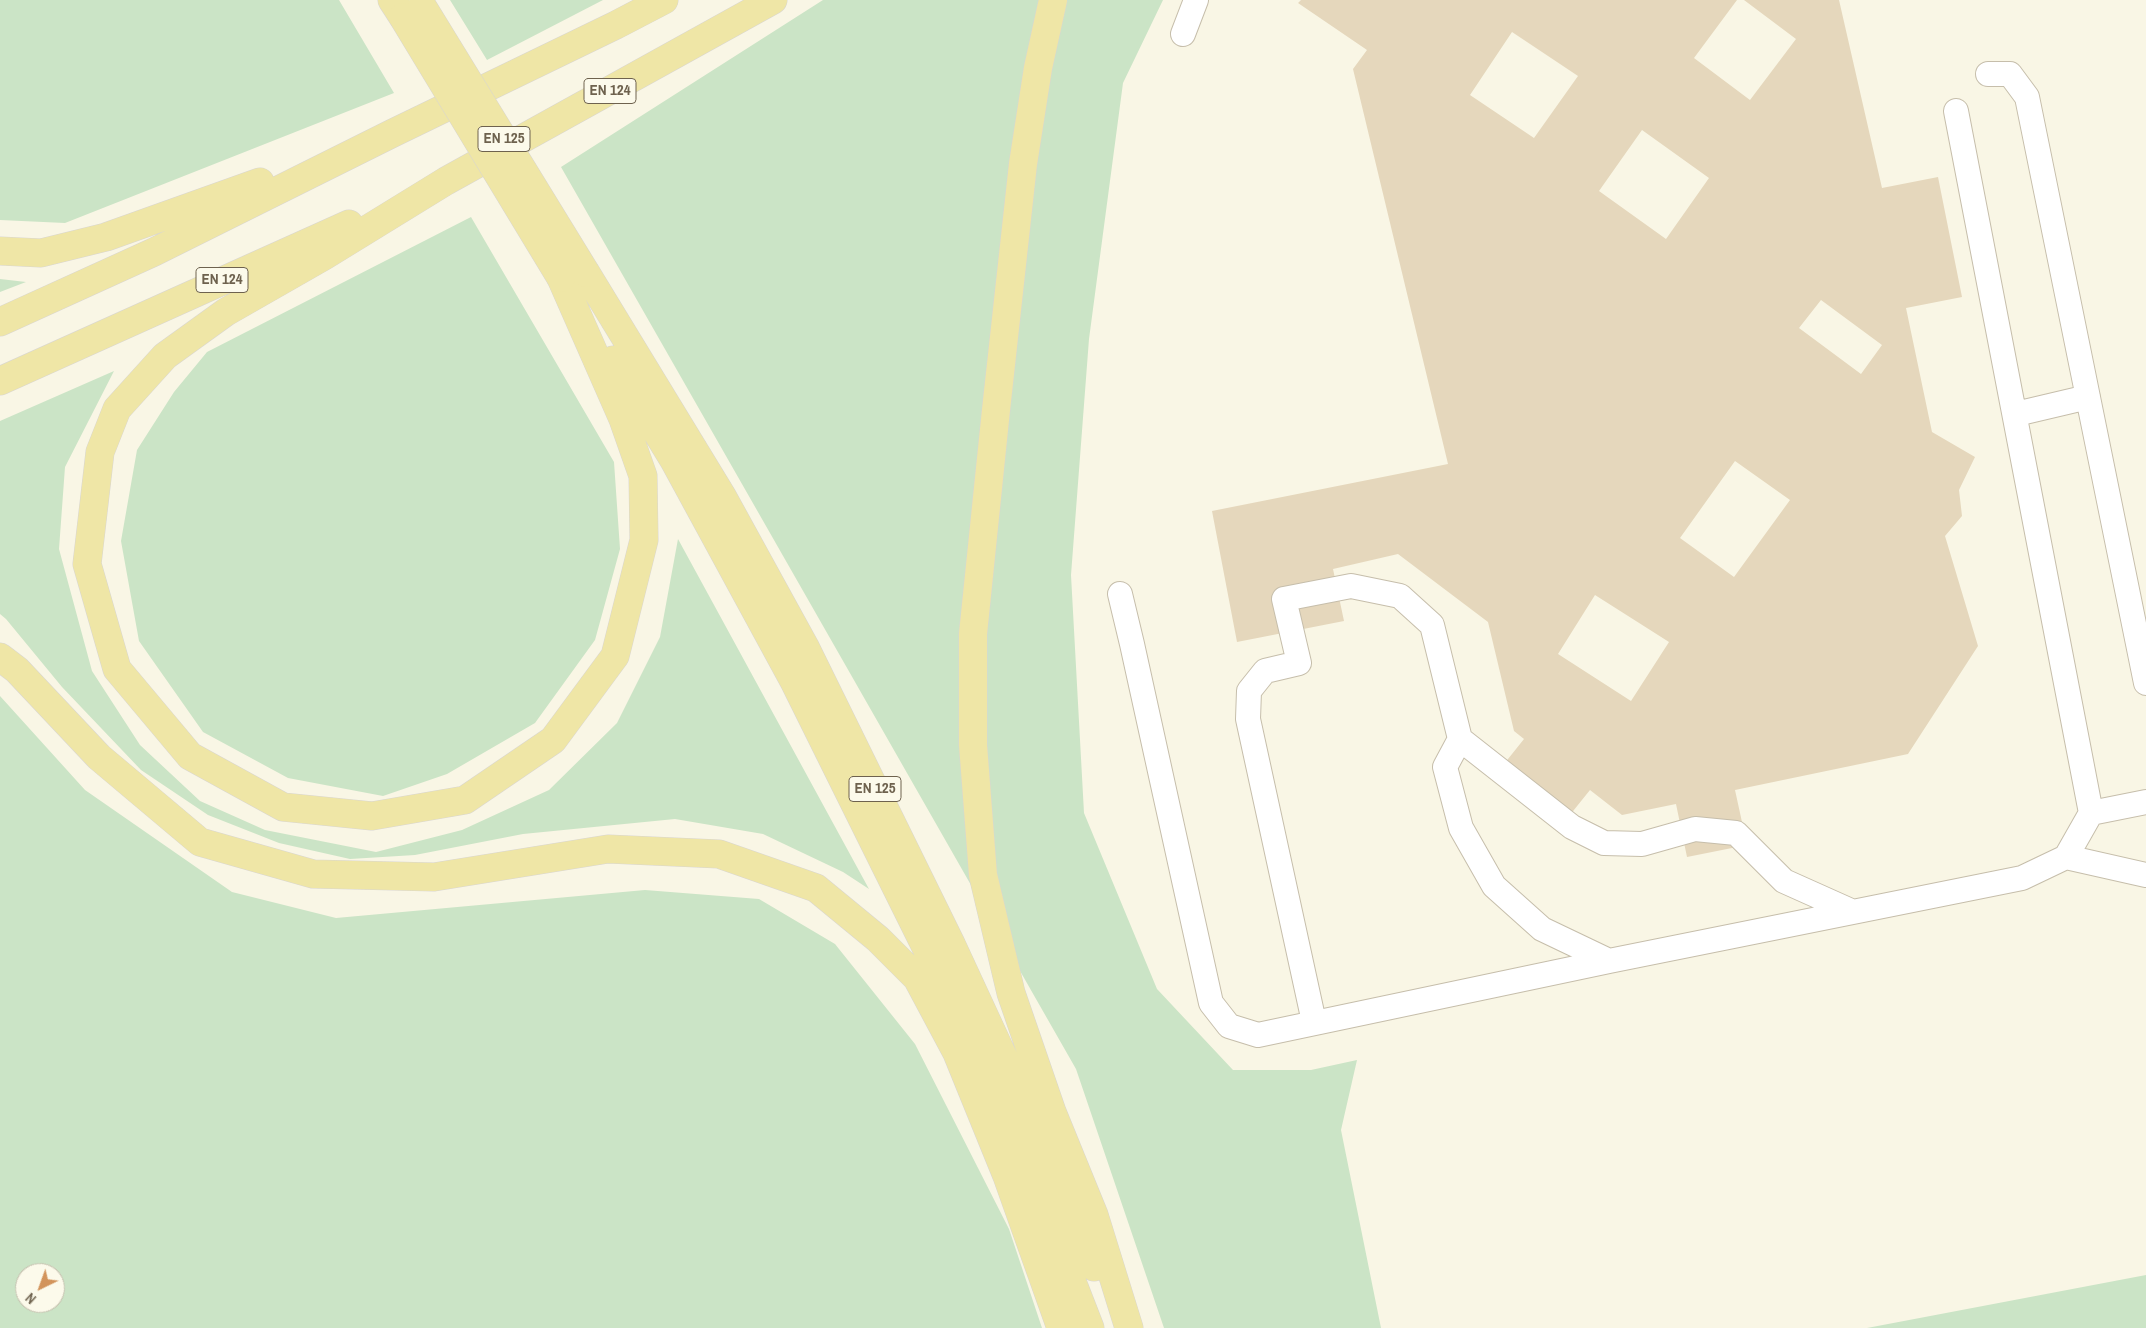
<!DOCTYPE html>
<style>
body{margin:0}
#map{position:relative;width:2146px;height:1328px;overflow:hidden;background:#f9f6e5;font-family:"Archivo Narrow",sans-serif}
canvas{display:block}
.north{position:absolute;left:15px;top:1263px;width:50px;height:50px;box-sizing:border-box;background:#fcfaeb;border:1px solid #c3bdac;border-radius:50%;rotate:222deg;font-size:14px;font-weight:700;line-height:20px;text-align:center;color:#6e624e}
.north::after{content:'';display:block;margin:auto;width:18px;height:22px;background:#d2945b;clip-path:polygon(50% 0,100% 100%,50% 72%,0 100%)}
</style>
<div id="map">
<canvas width="2146" height="1328"></canvas>
<div class="north">N</div>
</div>
<script>
const g = document.querySelector('canvas').getContext('2d');
g.lineJoin = 'round';
function fillPath(path, color) { g.fillStyle = color; g.fill(path, 'evenodd'); }
function trace(path, color, width, dash) { g.strokeStyle = color; g.lineWidth = width; g.lineCap = dash ? 'butt' : 'round'; g.setLineDash(dash || []); g.stroke(path); }
function write(font, color, halo, rows, align = 'center') {
  g.font = font + ' "Archivo Narrow",sans-serif'; g.lineWidth = 4.5; g.setLineDash([]); g.textBaseline = 'middle'; g.strokeStyle = halo; g.fillStyle = color; for (const [text, x, y, turn = 0] of rows) {
    g.save(); g.translate(x, y); g.rotate((+turn || 0) * Math.PI / 180); g.textAlign = isNaN(turn) ? turn : align; if (halo) g.strokeText(text, 0, 0); g.fillText(text, 0, 0); g.restore();
  }
}
fillPath(new Path2D(`
 M0,0h339l55,93 -329,130 -65,-3z
 M450,0h153l-116,60z
 M823,0h340l-40,83 -34,256 -18,236 13,238 73,176 76,81h78l46,-10 -16,70 40,198h-217l-88,-259 -515,-902z
 M471,217l143,245 6,87 -25,91 -60,83 -88,51 -64,22 -95,-18 -85,-46 -64,-91 -18,-100 16,-91 37,-58 33,-40z
 M0,279l26,3 -26,10z
 M114,371l-49,96 -6,82 33,122 48,74 60,56 65,29 111,22 86,-22 87,-40 68,-67 43,-86 18,-98 191,350 -26,-17 -80,-38 -88,-15 -152,15 -108,21 -65,4 -71,-16 -71,-28 -67,-45 -79,-83 -56,-68 -6,-5v-193z
 M0,696l85,94 147,102 104,26 309,-28 114,9 76,45 80,100 94,185 33,99h-1042zM25,1273h30v30h-30z
 M2146,1275v53h-279z`), '#cbe4c6');
fillPath(new Path2D(`
 M1301,0h436l-43,58 56,42 46,-61 -52,-39h95l43,188 56,-11 24,120 -56,11 26,124 43,25 -16,33 3,26 -17,20 33,110 -70,108 -173,36 12,55 -60,12 -11,-53 -54,11 -32,-25 -33,41 -65,-52 32,-40 -10,-8 -26,-109 -90,-68 -65,15 11,52 -107,21 -25,-131 236,-47 -95,-395 14,-19 -69,-47zM1512,32l66,44 -44,62 -64,-43zM1642,130l67,48 -43,61 -67,-48zM1821,300l61,45 -21,29 -62,-46zM1735,461l55,39 -56,77 -54,-39zM1595,595l74,47 -38,59 -73,-47z`), '#e5d7bc');
const lane = new Path2D(`
 M1183,34l13,-34
 M1988,74h22l17,23 119,586
 M2016,414l72,-17
 M1120,594l12,50 79,359 18,23 29,9 351,-74
 M1460,739l-15,28 16,61 33,58 48,43 67,32 413,-83 44,-21 25,-44 -135,-702
 M2091,813l55,-11
 M2066,857l80,18
 M1314,1022l-66,-303 1,-28 16,-20 34,-8 -15,-64 67,-13 49,10 32,29 28,114 112,88 32,16 38,1 53,-15 41,4 48,48 67,30`);
const primary = new Path2D(`
 M392,0l11,17
 M1053,0l-15,68 -15,96 -27,246 -23,224v111l10,130 28,118 41,119 42,103 35,113
 M0,251l41,2 65,-16 154,-55
 M586,273l136,223 83,151 147,299 86,186 56,135
 M561,278l62,141 20,57 1,64 -29,116 -62,84 -88,60 -93,16 -89,-9 -93,-51 -73,-87 -30,-105 13,-112 17,-43 48,-53 61,-44 98,-56 122,-75 327,-181
 M0,322l154,-70 239,-119 223,-108 48,-25
 M613,360l62,102 119,219 177,357 74,174 45,116
 M0,381l349,-157
 M0,657l17,13 82,87 101,85 113,32 121,3 174,-28 111,5 97,34 62,51 39,39 40,75 50,123 54,152`);
trace(lane, '#c6beab', 26);
trace(primary, '#d9d6d1', 29);
trace(lane, '#fff', 24);
trace(primary, '#efe6a6', 28);
const primaryBridge = new Path2D(`
 M422,6l164,267
 M403,17l158,261`);
trace(primaryBridge, '#d9d6d1', 29, []);
trace(primaryBridge, '#efe6a6', 28);
for (const [x, y, w] of [
 [610,91,52],
 [504,139,52],
 [222,280,52],
 [875,789,52]
]) { const box = new Path2D(); box.roundRect(x - w / 2, y - 12.5, w, 25, 4); g.fillStyle = '#fcfaeb'; g.fill(box); trace(box, '#6e624e', 1); }
write('bold 15px', '#6e624e', null, [
 ["EN 124",610,91],
 ["EN 125",504,139],
 ["EN 124",222,280],
 ["EN 125",875,789]
]);
</script>
